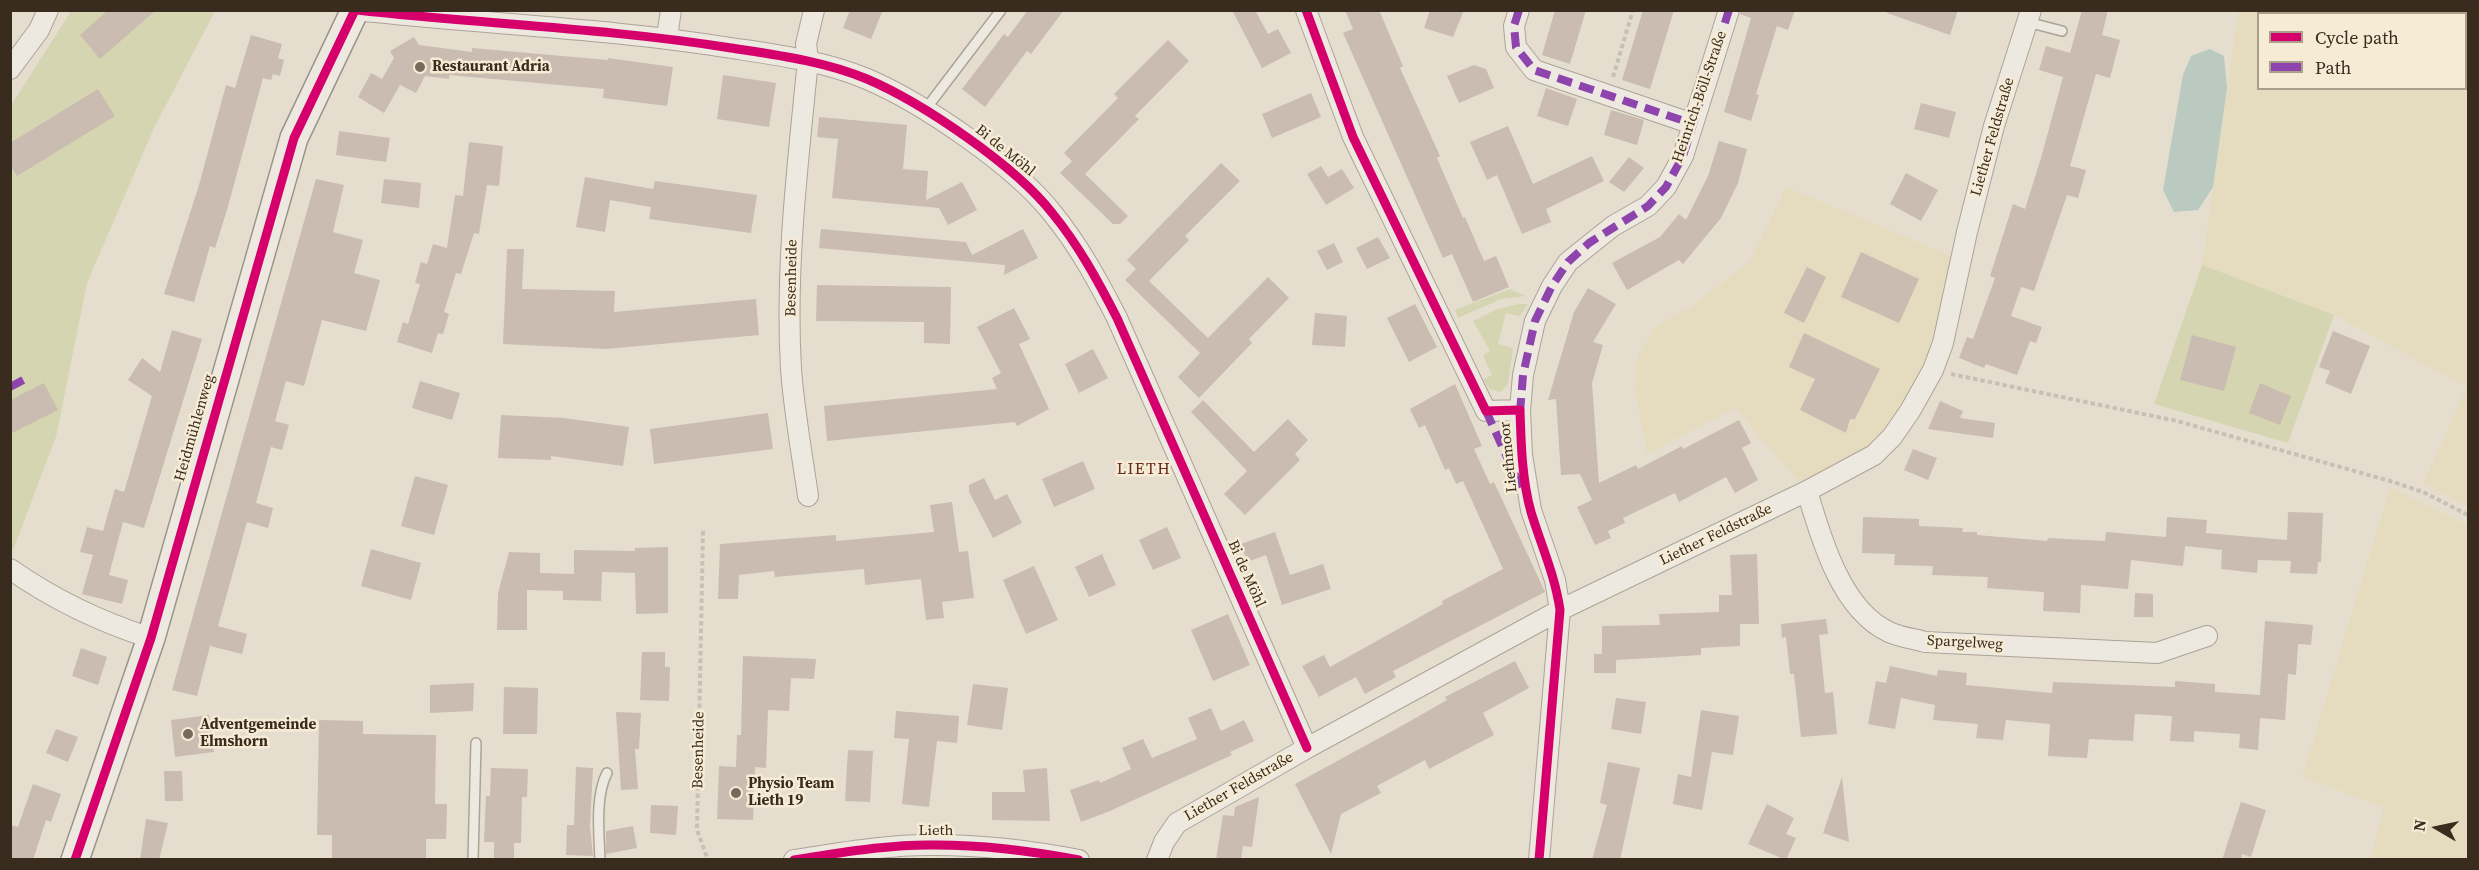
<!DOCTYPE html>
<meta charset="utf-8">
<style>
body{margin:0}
#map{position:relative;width:2479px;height:870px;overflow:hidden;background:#e5decf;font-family:"Source Serif 4",serif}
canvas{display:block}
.frame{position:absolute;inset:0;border:12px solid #3a2b1f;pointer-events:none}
.legend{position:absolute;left:2257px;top:12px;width:210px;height:78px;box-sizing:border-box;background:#f6ecd5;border:2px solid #ab9f8c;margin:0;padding:8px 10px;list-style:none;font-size:18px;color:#3a2b1f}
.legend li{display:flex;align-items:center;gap:12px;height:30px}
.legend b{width:30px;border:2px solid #ab9f8c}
.north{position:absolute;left:2407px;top:798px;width:60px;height:60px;-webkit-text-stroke:4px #f6ecd5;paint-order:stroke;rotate:279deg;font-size:16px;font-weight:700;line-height:24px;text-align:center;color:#3a2b1f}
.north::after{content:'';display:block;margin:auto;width:21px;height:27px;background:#3a2b1f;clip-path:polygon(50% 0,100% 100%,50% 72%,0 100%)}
</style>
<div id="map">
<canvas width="2479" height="870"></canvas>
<div class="frame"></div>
<ul class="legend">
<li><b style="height:8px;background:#d6006c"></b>Cycle path</li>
<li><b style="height:8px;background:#8e44ad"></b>Path</li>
</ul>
<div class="north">N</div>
</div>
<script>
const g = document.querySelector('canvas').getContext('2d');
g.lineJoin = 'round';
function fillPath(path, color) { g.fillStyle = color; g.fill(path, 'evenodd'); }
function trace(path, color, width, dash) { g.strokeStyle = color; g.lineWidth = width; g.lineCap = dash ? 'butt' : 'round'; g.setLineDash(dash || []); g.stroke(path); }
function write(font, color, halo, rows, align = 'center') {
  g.font = font + ' "Source Serif 4",serif'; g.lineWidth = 5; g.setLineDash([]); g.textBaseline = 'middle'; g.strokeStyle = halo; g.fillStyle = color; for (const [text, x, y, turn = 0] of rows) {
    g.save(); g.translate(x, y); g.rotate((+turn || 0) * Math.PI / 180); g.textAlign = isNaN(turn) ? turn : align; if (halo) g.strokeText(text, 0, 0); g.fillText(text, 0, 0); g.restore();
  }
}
fillPath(new Path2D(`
 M2428,10l7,3 -177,1v74h208v-74l-6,-1v-2h8v496l-45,-24 44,-96 -133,-72 -132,-50 36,-254z
 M1786,187l165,69 -11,67 -20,53 -34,55 -19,17 -66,36 -66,-76 -88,46 -12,-64 2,-33 19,-31 35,-19 59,-46z
 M2390,487l78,38v334h-97l13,-52 -82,-30z`), '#e5dcbf');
fillPath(new Path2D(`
 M71,11h144l-61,117 -67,155 -31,154 -43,113 -3,-2v-441z
 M2202,265l132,50 -46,128 -134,-39z
 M1510,289l16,7 -25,3 -43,19 -3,-8z
 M1519,304h9l-8,12 -14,-3 -8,31 15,4 -5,36 -7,8 -11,-3 -7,-9 9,-5 -9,-19 7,-5 -17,-30 24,-12z`), '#d6d5b1');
fillPath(new Path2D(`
 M2210,49l14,7 3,32 -14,99 -15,23 -24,2 -11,-22 20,-115 8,-19z`), '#bacac0');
fillPath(new Path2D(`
 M108,10h48l-56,49 -20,-24z
 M850,10h33l-12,29 -28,-11z
 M1028,10h36l-33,44 -4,-3 -42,56 -23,-18 42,-55 4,3z
 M1232,10h23l13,24 10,-5 13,24 -29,15z
 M1345,10h34l24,56 -3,2 40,88 -3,2 26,60 2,-1 19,44 12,-5 13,31 -36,15 -21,-48 -9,4 -100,-225 10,-4z
 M1430,10h34l-11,27 -29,-9z
 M1555,10h31l-16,54 -28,-9z
 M1643,10h31l-24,79 -28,-9z
 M1741,10h54l-7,20 -11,-4 -21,68 3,1 -8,26 -27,-9 27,-94 -11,-4z
 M1888,10h70l-8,25 -63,-22z
 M2082,10h26l-6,25 18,5 -10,38 -14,-4 -26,92 16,4 -8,28 -11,-3 -33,96 -13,-4 -10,29 31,11 -6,16 -6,-2 -13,34 -31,-11 -2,4 -25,-10 8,-21 6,2 22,-61 -5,-2 23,-72 12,5 16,-51 22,-81 -24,-7 7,-24 24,7z
 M251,35l31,9 -4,14 6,2 -4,16 -7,-2 -2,6 -8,-2 -36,132 -12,38 -5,-2 -16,56 -30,-8 35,-109 27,-100 9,3z
 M414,37l5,8 53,7v-4l136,12v-2l65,9 -6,39 -64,-8 1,-9 -155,-14v4l-24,-3 -9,17 -16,-8 -16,28 -26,-16 13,-24 11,6 12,-21 -4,-7z
 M1168,40l21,21 -54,55 4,3 -54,55 43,42 -8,8h-7l-53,-51 12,-12 -8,-8 54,-55 -4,-4z
 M1474,65l12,4 8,19 -35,15 -12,-27z
 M723,75l53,8 -7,44 -52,-8z
 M1546,88l31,11 -9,27 -31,-10z
 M98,89l17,27 -98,60 -7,-11v-22z
 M1311,93l10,24 -49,21 -10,-24z
 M1921,103l35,9 -7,26 -35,-9z
 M1611,110l33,10 -7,25 -33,-10z
 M819,117l88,8 -4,44 25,2 -2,29 36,-18 15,28 -29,15 -9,-17 -107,-10 6,-59 -21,-2z
 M1508,126l25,58 59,-28 12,25 -58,28 5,13 -29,12 -25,-59 -10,5 -17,-38z
 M339,131l51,7 -4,24 -50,-7z
 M1719,141l28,8 -9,34 -17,35 -38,46 -4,-4 -52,30 -15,-27 48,-26 19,-23 7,6 22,-44z
 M469,142l34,4 -4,40 -12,-1 -8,49 -5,-1 -13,41 -5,-1 -12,39 5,2 -6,20 -5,-1 -6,20 -35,-11 6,-20 5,2 12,-40 -5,-1 6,-21 6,2 6,-20 14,4 8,-53 8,1z
 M1629,157l15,11 -20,24 -15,-10z
 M1221,163l19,18 -55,55 4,4 -40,41 59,57 60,-61 21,21 -40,41 3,4 -53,55 -21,-21 22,-24 -75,-73 11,-11 -9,-9z
 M1321,166l7,11 14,-8 12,19 -28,17 -19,-31z
 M1906,173l32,17 -17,31 -31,-17z
 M585,177l68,12 2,-8 102,14 -6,38 -102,-14 2,-12 -41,-7 -5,32 -29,-5z
 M316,179l28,6 -11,47 30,8 -9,33 26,7 -14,51 -44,-11 -18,66 -18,-5 -11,40 14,4 -7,25 -11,-3 -15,56 17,5 -5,20 -21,-6 -29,104 29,8 -5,20 -32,-8 -13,50 -25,-6z
 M384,179l37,4 -2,25 -38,-5z
 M821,229l145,13 6,13 51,-26 15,29 -34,17 1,-10 -186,-17z
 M1378,237l12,21 -23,11 -11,-21z
 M1334,243l9,19 -16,8 -10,-19z
 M507,249h17l-2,40 93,2 -1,21 142,-13 3,36 -153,14 -103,-5z
 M1861,252l58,27 -20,44 -58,-26z
 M1807,267l19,10 -22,46 -20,-10z
 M817,285l134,2 -1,57 -26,-1v-21l-108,-1z
 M1588,288l28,16 -23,38 10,3 -11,38 7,100 37,-18 2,4 44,-23 1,3 56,-29 12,23 -9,5 16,32 -23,13 -9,-16 -47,25 -4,-9 -52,25 2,5 -17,8 3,7 -16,7 -18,-38 15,-7 -12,-26 -19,1 -5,-76 -8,1 26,-88z
 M1415,304l22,43 -28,15 -22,-44z
 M1014,308l16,31 -11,5 30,65 -32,17 -2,-4 -188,19 -3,-35 173,-17 -5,-11 9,-5 -24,-46z
 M1315,313l32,3 -2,31 -33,-2z
 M172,330l30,9 -58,189 -21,-6 -14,53 19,5 -6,24 -40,-10 11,-39 -13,-3 7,-25 16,4 12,-42 9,3 28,-96 -24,-16 14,-22 18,14z
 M2333,331l37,15 -19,48 -26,-11 5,-12 -11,-4z
 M1804,333l76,36 -25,50h-5l-4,14 -46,-23 15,-31 -26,-12z
 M2192,335l44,12 -12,44 -44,-11z
 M1093,349l15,29 -29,15 -14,-29z
 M420,381l40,12 -8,27 -40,-12z
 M44,383l14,27 -48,24v-34z
 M2260,383l31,13 -11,29 -31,-12z
 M1455,384l27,62 -8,3 16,35 4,-2 51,110 -152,79 3,6 -31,17 -9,-17 -37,20 -17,-31 22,-11 6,12 113,-63 -1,-3 61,-32 -40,-88 -7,3 -7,-16 -4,2 -20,-45 -6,3 -9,-19z
 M1203,400l51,52 34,-33 20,21 -13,14 5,6 -55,55 -21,-21 23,-23 -56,-59z
 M1940,401l23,10 -3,7 35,5 -2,15 -65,-9z
 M768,413l5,36 -119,15 -4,-35z
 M501,415l63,3 65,9 -6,39 -72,-10v4l-53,-2z
 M1913,449l24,9 -9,22 -24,-10z
 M1083,461l12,28 -41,18 -12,-28z
 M415,476l33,9 -14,50 -33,-9z
 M984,478l11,22 12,-6 15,29 -29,15 -24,-46v-7z
 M952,502l7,50 9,-1 6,47 -32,4 2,16 -18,2 -5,-41 -56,6 -1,-16 -89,8 -1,-6 -35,4 -1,24h-20l2,-55 116,-9v6l98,-9 -4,-27z
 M2288,512l35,1 -2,49h-3l-1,12 -27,-1 1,-12 -33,-1 -1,13 -36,-4 1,-19 -37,-4 -2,20 -52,-6 -3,29 -47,-4 -1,28 -37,-2 1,-19 -57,-4 1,-11 -56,-2 1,-9 -39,-1 1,-11 -33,-1 1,-36 56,2v7l44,2 -1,4h15v3l70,6 1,-3 57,3 1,-9 60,5 1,-20 40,3 -1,13 81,7z
 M1167,527l14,31 -28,12 -14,-30z
 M1275,532l15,43 33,-11 8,25 -49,16 -16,-50 -19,7 -6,-18z
 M668,547v66l-32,1 -1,-41 -33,-1 -1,29 -38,-1v-9l-36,-1v40h-30l1,-37 11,-41 31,1v20l34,1v-24l61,1v-3z
 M371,549l50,14 -10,37 -50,-14z
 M1102,554l14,31 -27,12 -14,-30z
 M1757,554l2,70h-19v22l-39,2v7l-85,5v13h-22v-19h8v-28l58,-1 -1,-11 60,-2v-17h13l-2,-40z
 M1034,566l24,54 -32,14 -23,-54z
 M2135,593l18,1v23h-19z
 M1228,614l22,51 -37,16 -22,-51z
 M1826,619l2,15 -9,1 6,58 8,-1 4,42 -36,3 -7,-63h-4l-4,-37 -4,1 -1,-14z
 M2265,621l48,4 -2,20 -13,-1 -2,31 -8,-1 -3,46 -25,-2 -2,32 -19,-2 1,-14 -46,-3v11l-24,-1 2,-25 -37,-2 -2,27 -44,-2 -2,19 -39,-2 2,-32 -44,-4 -3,20 -27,-2 2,-14 -45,-4 2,-15 -34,-7 -6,31 -27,-5 8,-43 10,2 4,-17 47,10 1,-6 29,3 -1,12 86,8 1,-11 122,5v-6l40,3v8l45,3z
 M81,648l26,9 -9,28 -26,-9z
 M642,652h23v15h5l-1,34 -29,-1z
 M743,656l73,3 -2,20 -23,-1 -2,33 -21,-1 -2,58 -11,-1 -2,53 -36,-1 2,-53 17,1 1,-32h4z
 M1515,661l14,27 -46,25 11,22 -65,34 -4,-9 -48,26 4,7 -40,21 -10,40 -36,-70 110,-60 42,-24 -2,-3z
 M474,683l-1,28 -43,2v-28z
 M973,684l35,4 -6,42 -35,-5z
 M504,687l34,1 -1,46h-34z
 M1616,698l30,4 -5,32 -30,-5z
 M1211,708l10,23 23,-11 10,21 -24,11 2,3 -122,56 -29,11 -11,-32 29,-10 1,3 31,-14 -9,-21 21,-9 9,19 45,-19 -9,-21z
 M1701,710l38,6 -6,39 -21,-3 -10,58 -29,-6 5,-30 13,3z
 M896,711l63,5 -2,27 -20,-2 -8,66 -27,-3 7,-65 -15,-1z
 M616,712l25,1 -2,36h-4l3,40 -17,1z
 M209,715l5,37 -39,5 -4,-37z
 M319,720l44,1v13l73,1 -1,69h12l-1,35h-20v21h-94v-25h-15z
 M56,729l22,8 -10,25 -22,-9z
 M848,750l25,1 -3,51 -25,-1z
 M1608,762l32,6 -20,92h-28l15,-55 -7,-2z
 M576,767l17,1 -3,58 3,30 -27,-1 1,-30h7z
 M491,768l37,1 -1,28h-5l-1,46h-7v17h-20v-18h-10l2,-46h4z
 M1047,768l3,53 -58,-1v-28h33l-2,-22z
 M164,771h18l1,30h-18z
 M1842,777l7,65 -26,-9z
 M33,784l28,10 -10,28 -5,-2 -13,40h-23v-35l8,2z
 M1259,797l-7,50 -9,-1 -2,14h-25l7,-45 11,1 1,-9z
 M2241,802l25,8 -15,47 -9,-3 -1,6h-19z
 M1767,804l27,14 -8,16 10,4 -10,22 -38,-16z
 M651,805l27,1 -2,29 -26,-2z
 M146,819l22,4 -9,37h-19z
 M633,826l4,22 -31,6v-23z`), '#cabcb0');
const lane = new Path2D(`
 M2027,22l35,9
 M925,110l76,-100
 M473,860l3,-117
 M600,860c-1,-27 -5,-64 7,-87`);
const street = new Path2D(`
 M357,10c124,14 250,18 374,38 46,7 93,13 136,31 56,24 149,87 186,135 26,32 45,67 64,104l190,430
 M1306,10l47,127 133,274 34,-1
 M1519,10l-5,16 2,21 18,23 159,54
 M667,37l4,-27
 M10,69l29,-39 9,-20
 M1807,491c14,47 34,119 82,141 11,5 25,7 36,10l232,11 50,-17
 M808,496c-6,-42 -14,-85 -17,-127 -6,-102 7,-207 17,-309l-2,-16 8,-34
 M10,569c43,30 90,53 141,69
 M794,860c46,-7 95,-16 142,-15 48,0 96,6 143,15
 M1157,860l7,-18 13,-19 130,-75 253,-138 247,-119 67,-36 18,-18 18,-26 23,-41 10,-27 24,-111 27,-106 37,-116
 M1539,860l21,-250 -5,-30 -24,-70 -9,-55 -2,-45 3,-35 12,-54 17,-35 16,-24 45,-36 35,-20 18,-19 17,-31 46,-146`);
const secondary = new Path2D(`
 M75,860l76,-222 143,-500 61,-128`);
trace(lane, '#aba397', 12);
trace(street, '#aba397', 22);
trace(secondary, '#9a9388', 30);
trace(new Path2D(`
 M1613,77l20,-67
 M1951,374l226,47 213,60 33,11 45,23
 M703,531l-6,299 11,30`), '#c6c0b7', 4, [4.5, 3]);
trace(lane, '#eee9e0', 9);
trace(street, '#eee9e0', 20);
trace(secondary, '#eee9e0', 27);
trace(new Path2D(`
 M1519,10l-5,16 2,21 18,23 159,54
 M10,387l15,-8
 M1486,411l35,77
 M1520,413l3,-38 12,-54 17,-35 16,-24 21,-19 59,-37 18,-19 17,-31 46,-146`), '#8e44ad', 8, [15, 8]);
trace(new Path2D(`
 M357,10c124,14 250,18 374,38 46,7 93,13 136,31 56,24 149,87 186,135 26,32 45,67 64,104l190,430
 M1306,10l47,127 133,274 34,-1c1,34 2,70 11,102 10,33 24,63 29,98l-21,250
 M75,860l76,-222 143,-500 61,-128
 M794,860c46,-7 95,-16 142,-15 48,0 96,6 143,15`), '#d6006c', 9);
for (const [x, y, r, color] of [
 [420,67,6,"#766a5d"],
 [188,734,6,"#766a5d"],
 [736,793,6,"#766a5d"]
]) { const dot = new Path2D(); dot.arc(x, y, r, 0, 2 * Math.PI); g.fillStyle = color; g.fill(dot); trace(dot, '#f6ecd5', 2); }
write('bold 15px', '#3a2b1f', '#f6ecd5', [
 ["Restaurant Adria",432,67],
 ["Adventgemeinde",200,725],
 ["Elmshorn",200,742],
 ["Physio Team",748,784],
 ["Lieth 19",748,801]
], 'left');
write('15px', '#3a2b1f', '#f6ecd5', [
 ["Heinrich-Böll-Straße",1700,97,-71],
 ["Liether Feldstraße",1993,137,-74],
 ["Bi de Möhl",1005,151,39],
 ["Besenheide",792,278,-89],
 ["Heidmühlenweg",195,428,-74],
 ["Liethmoor",1509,457,-96],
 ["Liether Feldstraße",1716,535,-26],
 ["Bi de Möhl",1246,574,66],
 ["Spargelweg",1965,643,3],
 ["Besenheide",699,750,-89],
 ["Liether Feldstraße",1239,787,-30],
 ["Lieth",936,831]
]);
g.letterSpacing = '1.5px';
write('16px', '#682b1e', '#f6ecd5', [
 ["LIETH",1144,470]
]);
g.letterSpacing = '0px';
</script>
